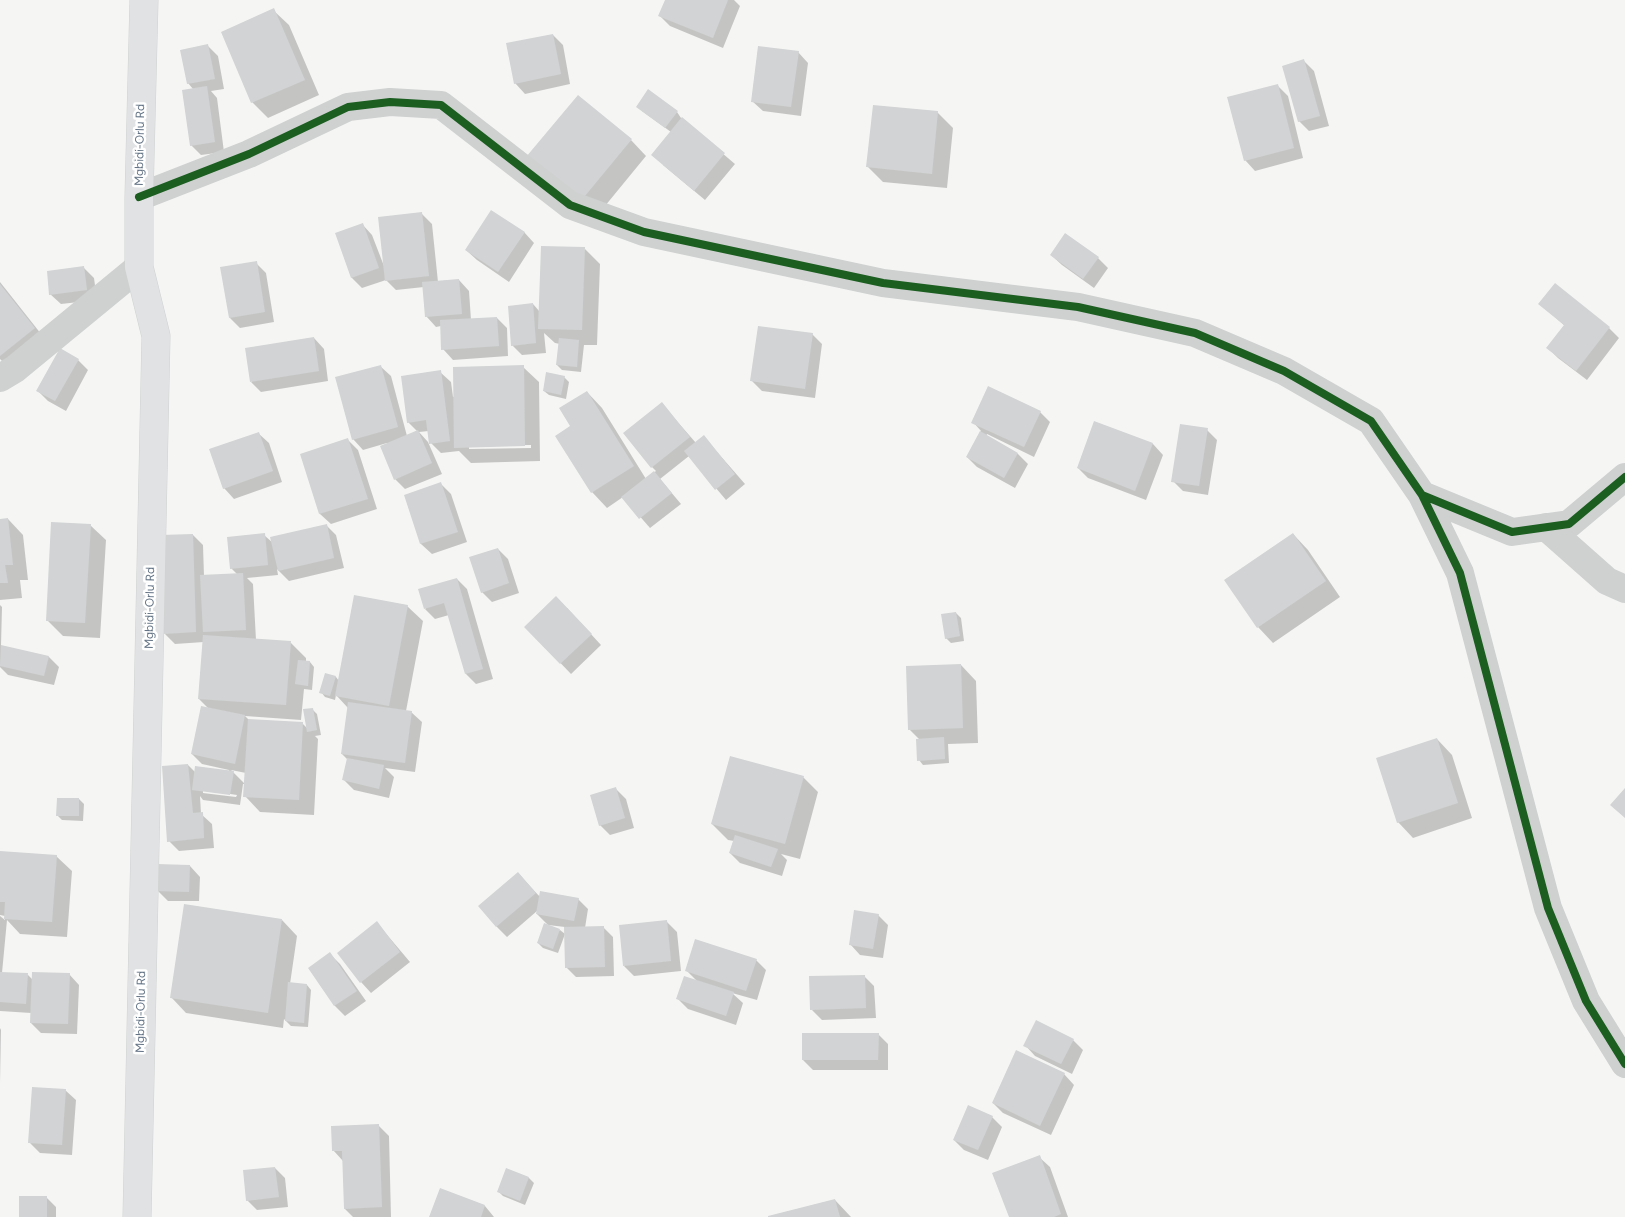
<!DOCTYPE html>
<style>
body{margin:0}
canvas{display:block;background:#f5f6f4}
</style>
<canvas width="1625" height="1217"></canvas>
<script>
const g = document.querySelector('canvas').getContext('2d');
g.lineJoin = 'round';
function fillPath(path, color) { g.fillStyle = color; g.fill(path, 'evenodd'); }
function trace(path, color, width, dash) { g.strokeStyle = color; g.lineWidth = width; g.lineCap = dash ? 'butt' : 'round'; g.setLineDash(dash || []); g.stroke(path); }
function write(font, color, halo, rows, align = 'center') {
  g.font = font + ' Figtree,sans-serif'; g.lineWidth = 5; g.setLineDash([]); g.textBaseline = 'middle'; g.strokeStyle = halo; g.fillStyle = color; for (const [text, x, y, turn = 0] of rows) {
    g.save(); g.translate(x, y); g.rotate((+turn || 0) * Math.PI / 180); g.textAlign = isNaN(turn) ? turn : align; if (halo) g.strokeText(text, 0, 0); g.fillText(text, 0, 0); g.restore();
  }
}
fillPath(new Path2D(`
 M666,0h68l6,6 -17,42 -53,-22 -10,-10z
 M273,10l16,15 30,70 -51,23 -16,-16z
 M553,35l10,10 7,39 -45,10 -10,-11z
 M208,46l10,10 6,33 -13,2 6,7 7,54 -23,3 -10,-10 2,-56 -5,-6z
 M798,52l10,11 -7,53 -38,-5 -11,-10z
 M1304,61l10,10 15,55 -20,5 -10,-10z
 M1278,86l10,10 15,62 -48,13 -10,-11z
 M642,111l35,1 4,6 54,46 -30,36 -42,-35 8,-33z
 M937,112l16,16 -6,60 -64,-6 -15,-15z
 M631,140l15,16 -50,61 -53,-44z
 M422,214l10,10 6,58 21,-2 10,11 2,29 26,-2 10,10 1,28 -55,4 -10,-11 -2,-23 -5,1 -10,-11 -2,-29 -28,3 -10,-10 -24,8 -10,-10 -16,-44 26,-10 10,11 12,31z
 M524,232l10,11 -25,39 -32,-22 -11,-10z
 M585,249l15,15 -3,81h-13l-3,27 -19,-2 -5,-5 3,-21 -5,-1 -11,-10 2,20 -24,2 -10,-10 21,-41 7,8z
 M1051,255l47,3 10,10 -14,20 -32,-23z
 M256,263l10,10 8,49 -34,6 -10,-10 -8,-50z
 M84,268l10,10 3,22 -36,4 -11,-10z
 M0,282l49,62 -36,28 -13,-13z
 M1540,304l69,24 10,10 -32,42 -29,-22 -10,-10 17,-22z
 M812,334l10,10 -7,54 -53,-7 -10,-10z
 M314,338l10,11 4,32 -67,11 -10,-10z
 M78,360l10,10 -22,41 -18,-10 -10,-10z
 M380,366l11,10 16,60 11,-4 -10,-10 32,-50 11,10 2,15 70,-30 16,15 1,79 -69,2 -12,-12 -18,2 -10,-10 -2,-12 -10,1 9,10 14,32 -37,15 -10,-10 -8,-36 -24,7 -10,-11zM531,445v3l-62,1v-3z
 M564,377l5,5 -3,17 -17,-4 -5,-4z
 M587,392l15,16 44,71 10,-8 -4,-4 9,-64 35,40 8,-6 41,47 -19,16 -37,-44 -29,23 21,25 -31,24 -27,-31 -16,11 -15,-16 -20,-65z
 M1040,412l10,10 -16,35 -47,-23 -1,2 32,18 10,10 -13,24 -38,-21 -10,-10 14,-26 -8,-9z
 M1095,423l58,21 10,11 -17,45 -58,-22 -10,-10z
 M1207,430l10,10 -9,55 -25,-4 -10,-10z
 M258,433l11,10 13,39 -48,17 -10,-11z
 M348,440l10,10 19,59 -46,15 -11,-10 -19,-59z
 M441,484l10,10 16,48 -35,12 -11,-10 -15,-48z
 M8,519l15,16 5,45h-8l2,18 -22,2v-80z
 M90,525l16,15 -6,98 -37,-2 -16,-16z
 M326,525l10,10 8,33 -55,13 -12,-12 1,6 -31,3 6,6 3,56 35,3 15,15v4h4l4,5 -2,23 -8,-1 -3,31 -56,-4 4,4 53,3 5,5 5,-19 5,5 4,21 -6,1 3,3 -4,76 -54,-3 -15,-16v-12h-2l-3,21 -37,-5 -3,-4 1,18 11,10 2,24 -35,3 -10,-10 19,-76 8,8 33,-1v-2l-27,-6 -10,-10 17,-45 -10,-10 5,-57 -29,2 -10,-10 28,-99 10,10 1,31 33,-2 -6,-6 33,-33 9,8zM231,770l15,3 -1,11zM203,790l34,5 -1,2 -33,-4z
 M1293,534l15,16 32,47 -67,46 -15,-16z
 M498,549l10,10 11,34 -27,9 -10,-10z
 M457,579l10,10 26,90 -17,5 -10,-10 -17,-59 -14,4 -10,-10z
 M0,605l2,2 -1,39 48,11 10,10 -5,18 -46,-10 -8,-8v13z
 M407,606l16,15 -17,90 5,1 11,10 -7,50 -30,-4 9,9 -5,21 -35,-8 -10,-10 4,-20 -6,-6 6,-46 -12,-13 -1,5 -10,-3 -4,-5 5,-17 10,2 3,4z
 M567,608l34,37 -30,29 -45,-47z
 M956,613l5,5 3,23 -13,2 -5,-5z
 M961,665l15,16 2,62 -30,1 1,19 -26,2 -4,-5 1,-20 -11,-11z
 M1437,739l15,16 20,63 -59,20 -15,-16z
 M803,777l15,15 -18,67 -19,-5 6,6 -5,16 -42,-13 -10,-10 4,-12 -6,-1 -16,-16z
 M615,788l11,11 8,29 -24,7 -10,-10z
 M79,799l5,5 -1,17 -21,-1 -5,-5z
 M0,852l56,4 16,15 -5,66 -47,-3 -13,-14 -5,53 26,2 5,5 36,-6 10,11 -2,49 -36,-1 -10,-10v-10l-31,-2v-95l5,4v-4l-5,-1z
 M190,866l10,11 -1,24h-31l-11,-11z
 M518,873l22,24 38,2 10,10 -3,19 18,-1 10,10 1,39 -38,1 -10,-10 -1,-40 -17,-2 -11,-11v-3l-30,26 -10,-10 -17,-21z
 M878,915l10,10 -5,33 -23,-3 -10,-11z
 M282,920l15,16 -7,48 17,1 4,5 -3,37 -17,-1 -7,-7 -1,9 -97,-15 -15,-16z
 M667,922l10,10 4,39 -47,5 -10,-10z
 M377,923l33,39 -39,31 -10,-11z
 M560,930l5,4 -7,19 -15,-5 -5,-5z
 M330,954l10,10 26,37 -21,15 -10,-10 -26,-38z
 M756,960l10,10 -9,30 -25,-7 11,10 -7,22 -48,-16 -10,-10 19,-18 -11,-11z
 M864,976l10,10 2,32 -54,2 -10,-10z
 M0,1028l1,2 -1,53z
 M878,1034l10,10v26h-75l-10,-10z
 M1073,1040l10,10 -11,24 -37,-18 -10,-11z
 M1064,1074l10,11 -23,50 -48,-22 -10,-10z
 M65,1090l11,10 -4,55 -32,-2 -10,-10z
 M992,1117l10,10 -14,33 -24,-10 -10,-10z
 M378,1125l11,11 2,81h-38l-8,-8 -2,-48 -10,-11z
 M1039,1157l11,10 18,50h-58z
 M275,1168l10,10 3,29 -31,3 -10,-10z
 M507,1169l22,9 5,5 -9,22 -22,-9 -5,-5z
 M46,1197l10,10v10h-36z
 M835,1200l16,17h-79z
 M485,1206l9,11h-64z`), '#0003');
fillPath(new Path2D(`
 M665,0h63l-15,38 -55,-22z
 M274,8l31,72 -54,23 -30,-71z
 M553,34l8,40 -47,10 -8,-41z
 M208,44l7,35 -28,5 -7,-34z
 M758,46l41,5 -8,56 -40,-5z
 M1304,59l16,57 -22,6 -16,-56z
 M1278,84l16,64 -50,13 -17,-64z
 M207,86l8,56 -25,4 -8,-56z
 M648,89l30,22 -13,17 -29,-21z
 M578,95l54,44 -52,63 -54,-45z
 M873,105l65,6 -6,63 -66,-7z
 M682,117l43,36 -31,38 -43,-36z
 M491,210l34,22 -27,40 -33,-22z
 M422,212l7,64 -44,5 -7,-64z
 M363,223l16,45 -28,10 -16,-45z
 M1065,233l34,24 -16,22 -33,-24z
 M541,246l44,1 -3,83 -44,-1z
 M257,261l8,51 -36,6 -9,-51z
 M84,266l3,24 -38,5 -2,-24z
 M459,279l3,35 -37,3 -3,-35z
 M1555,283l55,44 -34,44 -30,-23 18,-23 -26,-21z
 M0,284l35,44 -35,28z
 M533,303l3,40 -25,3 -3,-40z
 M497,317l2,29 -58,4 -1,-30z
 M758,326l55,7 -8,56 -55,-8z
 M314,337l5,34 -69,11 -5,-34z
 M559,338l20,2 -2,27 -21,-2z
 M60,348l19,11 -24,42 -19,-10z
 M381,365l17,62 -46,13 -17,-63z
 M524,365l1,81 -71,2 -1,-81z
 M441,370l9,71 -21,3 -3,-24 -19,3 -6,-47z
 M546,372l19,4 -4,19 -18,-4z
 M988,386l53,25 -17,36 -53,-24z
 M587,391l47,75 -43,27 -36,-57 15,-10 -11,-18z
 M662,402l28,35 -39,31 -28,-35z
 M1094,421l59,22 -18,48 -58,-23z
 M1180,424l28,4 -9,58 -28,-4z
 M418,430l14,33 -38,17 -14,-34z
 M980,431l38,22 -14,25 -38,-21z
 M259,432l14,39 -50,18 -14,-40z
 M704,435l31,39 -20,16 -31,-39z
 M348,438l20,61 -49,15 -19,-60z
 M654,471l18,22 -33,26 -18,-22z
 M441,482l17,50 -38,12 -16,-49z
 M8,518l5,47h-8l3,18h-8v-64z
 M51,522l40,2 -6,99 -39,-2z
 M327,524l7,34 -56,13 -8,-34z
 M265,533l3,32 -38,4 -3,-32z
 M1293,533l33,48 -69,47 -33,-48z
 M193,534l3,98 -33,2 -3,-99z
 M498,548l11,35 -28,10 -12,-36z
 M243,573l3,57 -43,2 -3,-57z
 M457,578l26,91 -18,5 -21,-71 -20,6 -6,-20z
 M354,595l54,10 -19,101 -54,-10z
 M556,596l36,38 -32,30 -36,-37z
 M956,612l4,24 -15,3 -4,-25z
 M203,635l88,6 -5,64 -88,-6z
 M1,645l48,11 -5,20 -44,-10z
 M298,660l12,1 -2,25 -13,-2z
 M961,664l2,64 -55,2 -2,-64z
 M325,673l11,3 -6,20 -11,-3z
 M348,702l64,9 -7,52 -64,-9z
 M201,706l44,9 -10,49 -44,-10z
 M313,708l4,22 -10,2 -4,-23z
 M248,719l55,3 -4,78 -56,-3z
 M944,737l1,22 -28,2 -1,-22z
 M1437,738l21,65 -61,20 -21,-65z
 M730,756l74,20 -19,68 -74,-20z
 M347,758l37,7 -5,24 -37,-9z
 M188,764l5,49 10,-1 1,26 -37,4 -5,-76z
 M195,766l39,5 -4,24 -38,-5z
 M616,787l9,31 -26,8 -9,-31z
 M1625,788v30l-15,-13z
 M57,798h22v18h-23z
 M735,835l43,14 -7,18 -42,-14z
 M0,851l57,4 -5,67 -48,-3 1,-17h-5z
 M157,864l33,1 -1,27 -33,-1z
 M518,872l18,21 -40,34 -18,-21z
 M540,891l39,7 -5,23 -38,-7z
 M184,904l98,15 -14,94 -98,-15z
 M854,910l25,4 -6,35 -24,-4z
 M667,920l4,41 -48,5 -4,-41z
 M377,921l23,31 -40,31 -23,-30z
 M544,923l16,6 -7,20 -16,-6z
 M604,926l1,41 -40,1 -1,-41z
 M695,939l62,20 -11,32 -61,-20z
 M330,952l27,39 -23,15 -26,-38z
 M0,972l28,1 -2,31 -26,-2z
 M32,972l38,1 -2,51 -38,-1z
 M865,975l1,33 -56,2 -1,-34z
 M684,976l50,16 -8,24 -50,-17z
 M288,982l19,2 -3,39 -19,-2z
 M1036,1020l38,19 -13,25 -38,-18z
 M802,1033h77l-1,27h-76z
 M1016,1050l49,23 -25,53 -48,-23z
 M32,1087l34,2 -4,56 -34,-2z
 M968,1105l25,11 -15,34 -25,-10z
 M379,1124l3,83 -38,2 -2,-58h-10l-1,-25z
 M1040,1155l21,59 -7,3h-45l-17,-44z
 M275,1167l4,30 -33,4 -3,-31z
 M506,1168l23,9 -9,24 -23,-9z
 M440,1188l45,17 -4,12h-52z
 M19,1196h28v21h-28z
 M835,1199l5,18h-72v-1z`), '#d2d3d4');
const major = new Path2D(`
 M137,1217l19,-881 -17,-69v-70l5,-197`);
trace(major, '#d0d2d2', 29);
trace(new Path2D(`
 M139,197l110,-43 99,-47 42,-5 51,3 129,100 74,27 239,51 195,24 117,26 89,38 87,50 51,74 90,37 57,-8 56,-47
 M0,378l15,-9 124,-102
 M1422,495l38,78 88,335 38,93 39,63
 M1546,527l61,54 18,8`), '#cfd1d1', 28);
trace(major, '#e1e2e3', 28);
trace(new Path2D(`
 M139,197l110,-43 99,-47 42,-5 51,3 129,100 74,27 239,51 195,24 117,26 89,38 87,50 51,74 90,37 57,-8 56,-47
 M1422,495l38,78 88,335 38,93 39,63`), '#1b5e20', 8);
write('12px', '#647486', '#fff', [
 ["Mgbidi-Orlu Rd",140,145,-89],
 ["Mgbidi-Orlu Rd",150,608,-89],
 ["Mgbidi-Orlu Rd",141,1012,-89]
]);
</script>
